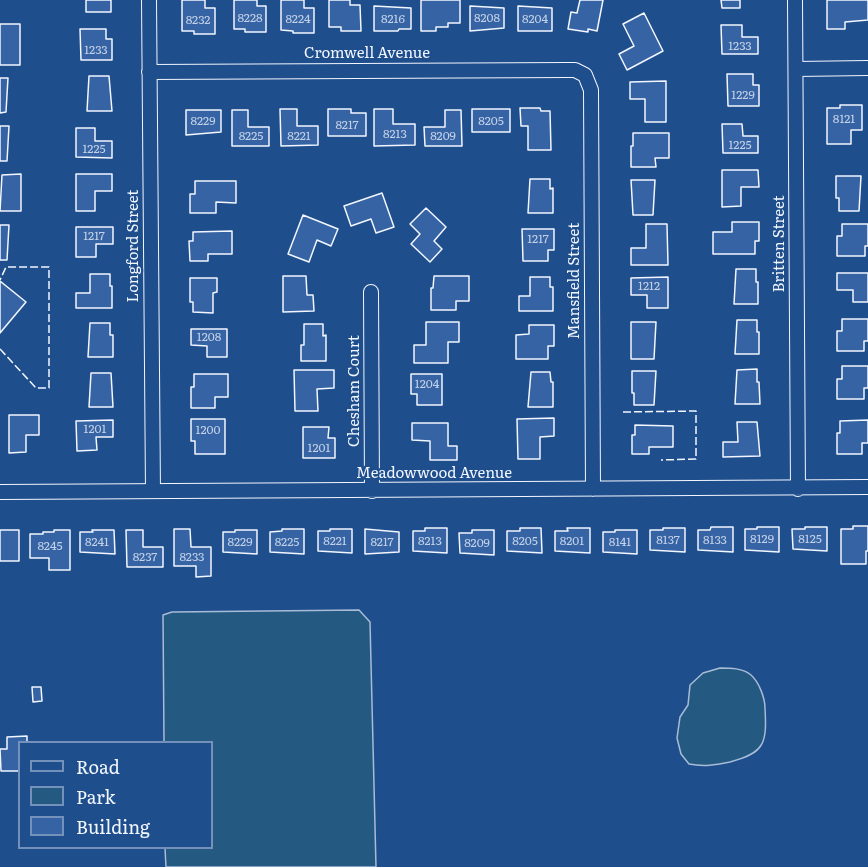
<!DOCTYPE html>
<style>
body{margin:0}
#map{position:relative;width:868px;height:867px;overflow:hidden;background:#1f4e8c;font-family:Literata,serif}
canvas{display:block}
.legend{position:absolute;left:18px;top:741px;width:195px;height:108px;box-sizing:border-box;background:#1f4e8c;border:2px solid #7391ba;margin:0;padding:8px 10px;list-style:none;font-size:18px;color:#f2f6ff}
.legend li{display:flex;align-items:center;gap:12px;height:30px}
.legend b{width:30px;border:2px solid #7391ba}
</style>
<div id="map">
<canvas width="868" height="867"></canvas>
<ul class="legend">
<li><b style="height:8px;background:#1f4e8c"></b>Road</li>
<li><b style="height:16px;background:#245a82"></b>Park</li>
<li><b style="height:16px;background:#3563a3"></b>Building</li>
</ul>
</div>
<script>
const g = document.querySelector('canvas').getContext('2d');
g.lineJoin = 'round';
function fillPath(path, color) { g.fillStyle = color; g.fill(path, 'evenodd'); }
function trace(path, color, width, dash) { g.strokeStyle = color; g.lineWidth = width; g.lineCap = dash ? 'butt' : 'round'; g.setLineDash(dash || []); g.stroke(path); }
function write(font, color, halo, rows, align = 'center') {
  g.font = font + ' Literata,serif'; g.lineWidth = 4.5; g.setLineDash([]); g.textBaseline = 'middle'; g.strokeStyle = halo; g.fillStyle = color; for (const [text, x, y, turn = 0] of rows) {
    g.save(); g.translate(x, y); g.rotate((+turn || 0) * Math.PI / 180); g.textAlign = isNaN(turn) ? turn : align; if (halo) g.strokeText(text, 0, 0); g.fillText(text, 0, 0); g.restore();
  }
}
const green = new Path2D(`
 M359,610l11,12 6,245h-210l-1,-19h47v-106h-48l-1,-127 9,-3z
 M720,668c10,0 23,0 31,7 8,7 14,23 14,33 2,35 0,45 -35,54 -15,3 -26,5 -41,2l-8,-10 -4,-16 3,-21 8,-12 2,-20 13,-12z`);
fillPath(green, '#245a82');
trace(green, '#a8bbd7', 1.5);
const building = new Path2D(`
 M86,0h25v12h-25z
 M182,0h23v8h10v26h-21v-3h-12z
 M234,0h23v6h9v26h-21v-3h-11z
 M281,0h23v8h10v25h-21v-2l-12,-1z
 M329,0h21v5h10l1,26h-20v-4h-12z
 M421,0h39v23h-12v4h-12v4h-15z
 M580,0h23l-6,31 -9,-2v3l-20,-3 3,-17 6,1z
 M721,0h19v8h-18z
 M827,0h41v20l-23,2v7h-18z
 M374,6l37,2v21h-12l-1,2h-24z
 M470,6l34,2v20l-34,3z
 M518,6l34,2v23h-34z
 M644,13l19,38 -36,19 -8,-16 15,-8 -11,-22z
 M0,24h20v41h-20z
 M721,25h21v12h16v17h-36z
 M80,29h26v10h6v21h-31z
 M727,74h26v11h6v21h-31z
 M89,76h20l3,35h-25z
 M0,78h8l-2,34 -6,1z
 M666,81v41h-21v-23h-15v-17z
 M840,105h22v25h-11v14h-24v-36h13z
 M520,108h20l1,3h9l1,39h-23v-24h-7z
 M280,109h17v17h21v19l-37,1z
 M328,109h23v4h15v23h-38z
 M374,109h19v15h22v21l-41,1z
 M472,109h38v23h-38z
 M186,110h35v22l-35,3z
 M232,110h16v17h21v19h-37z
 M445,110h16l1,36h-37l-1,-19h21z
 M722,124h20l1,12h15v17h-35z
 M0,126h9l-2,35h-7z
 M76,128h19v13h17v17l-36,-1z
 M633,133h36v25h-14l1,9h-25v-21h2z
 M722,170h36l1,17h-18v19l-19,1z
 M21,174v37h-21l2,-36z
 M76,174h36v17h-17v20h-19z
 M836,176h25l-2,35h-20v-13h-3z
 M530,179h20v10l3,-1v25h-25z
 M631,180h24l-2,35h-20z
 M195,181h41v22l-20,-1v11h-26v-19h5z
 M382,193l12,34 -18,6 -5,-14 -20,7 -7,-20z
 M426,208l20,19 -12,14 8,8 -12,13 -19,-18 9,-10 -10,-10z
 M303,215l35,14 -7,17 -14,-6 -8,22 -21,-8z
 M732,222h27v19h-4v13h-42v-22h19z
 M646,224h21l1,41h-37v-17h15z
 M842,224h26v22h-3v10h-28v-20h5z
 M0,225h9l-2,35h-7z
 M76,227h37v17h-17v13h-20z
 M522,229h32v21h-6v11h-25z
 M232,231v23h-24v7h-18l-1,-20h4v-9z
 M736,269h20v13h2v22h-24z
 M837,273h31v29h-15v-12h-16z
 M90,274h20v12h2v22h-36v-15h14z
 M283,276h23l1,19h6l1,16 -31,1z
 M434,276h35v25h-13v9h-25v-22h2z
 M530,277h20v10h3v24h-34v-15h11z
 M668,277v31h-21v-13h-16v-17z
 M190,278h27v14l-4,1v20l-20,-1v-10h-3z
 M0,281l26,21 -26,31z
 M842,319h26v22h-4v10h-27v-20h5z
 M737,320h20v12h2v22h-24z
 M426,322h33v20h-11v21h-34v-18h12z
 M631,322h25l-2,37h-23z
 M90,323h20v12h3v22h-25z
 M304,324h19v12l3,-1v26h-25v-16h3z
 M529,325h25v21h-6v13h-32v-24l13,-1z
 M191,329h36v28h-20v-11l-16,-1z
 M842,366h26v22h-4v11h-27v-20h5z
 M757,369v13h2l1,22h-25l2,-34z
 M294,370h40v18l-17,1 1,22h-23z
 M632,371h24l-2,34h-20v-12h-2z
 M531,372h19l1,10h2v25h-25z
 M91,373h20l2,34h-24z
 M194,374h34v23h-13v11h-24v-21h3z
 M411,374h31v31h-25v-11h-6z
 M9,415h30v20h-13v17l-17,1z
 M554,418v18l-14,1v22h-22l-1,-40z
 M191,419h34v35h-30v-13h-4z
 M113,420v17h-17l1,13 -20,1 -1,-30z
 M868,420v23h-6v11h-25v-21h3v-12z
 M737,422h20l3,34 -37,1v-15h15z
 M412,423h36v23h9v14h-27v-19l-18,-1z
 M635,425l38,1v21h-24v7h-17v-19h3z
 M303,427h26l-1,11h7v20h-32z
 M853,526h15v25h-2v13h-25v-35h12z
 M711,527h22v25l-35,-2v-20h12z
 M757,527h22v25l-34,-2v-21h12z
 M805,527h22v24l-34,-2 -1,-20h13z
 M425,528h22v25l-34,-2v-20h12z
 M520,528h21l1,25 -35,-2v-20h13z
 M567,528h23v25l-35,-2v-20h13z
 M663,528h22v24l-35,-2v-20h13z
 M174,529h16l1,18h20v29l-15,1v-11h-22z
 M282,529h22v25l-34,-2v-20l12,-1z
 M330,529h22v24l-34,-2v-20h12z
 M365,529l34,3v20l-34,2z
 M0,530h19v31h-19z
 M54,530h16v40h-21v-12h-19v-24h13v-2h11z
 M92,530h22l1,24 -35,-2v-20h13z
 M126,530h17v17h20v20h-36z
 M235,530h22v24l-34,-2v-20h12z
 M472,530h22v25l-34,-2 -1,-20h13z
 M615,530h22v24l-34,-2v-20h12z
 M32,687h9l1,14 -9,1z
 M27,736v6h-7v29h-19l-1,-22h7v-12z`);
fillPath(building, '#3563a3');
trace(building, '#f2f6ff', 1.5);
const minor = new Path2D(`
 M149,0l4,491
 M795,0l3,489
 M796,69l72,-1
 M149,72l418,-2h8l10,5 6,15 2,399
 M371,292l1,199
 M0,492l868,-5`);
trace(minor, '#f2f6ff', 16);
trace(minor, '#1f4e8c', 14);
trace(new Path2D(`
 M0,349l36,39h13v-121h-43l-6,13
 M623,412l73,-1v48l-35,1`), '#f2f6ff', 1.5, [8, 3]);
write('12px', '#c3d1e8', null, [
 ["8228",250,18],
 ["8208",487,18],
 ["8224",298,19],
 ["8216",393,19],
 ["8204",535,19],
 ["8232",198,20],
 ["1233",740,46],
 ["1233",96,50],
 ["1229",743,95],
 ["8121",844,119],
 ["8229",203,121],
 ["8205",491,121],
 ["8217",347,125],
 ["8213",395,134],
 ["8225",251,136],
 ["8221",299,136],
 ["8209",443,136],
 ["1225",740,145],
 ["1225",94,149],
 ["1217",94,236],
 ["1217",538,239],
 ["1212",649,286],
 ["1208",209,337],
 ["1204",427,384],
 ["1201",95,429],
 ["1200",208,430],
 ["1201",319,448],
 ["8129",762,539],
 ["8125",810,539],
 ["8137",668,540],
 ["8133",715,540],
 ["8221",335,541],
 ["8213",430,541],
 ["8205",525,541],
 ["8201",572,541],
 ["8241",97,542],
 ["8229",240,542],
 ["8225",287,542],
 ["8217",382,542],
 ["8141",620,542],
 ["8209",477,543],
 ["8245",50,546],
 ["8237",145,557],
 ["8233",192,557]
]);
write('15px', '#f2f6ff', '#1f4e8c', [
 ["Cromwell Avenue",367,54],
 ["Britten Street",780,244,-90],
 ["Longford Street",134,246,-90],
 ["Mansfield Street",575,281,-90],
 ["Chesham Court",355,391,-90],
 ["Meadowwood Avenue",434,474]
]);
</script>
